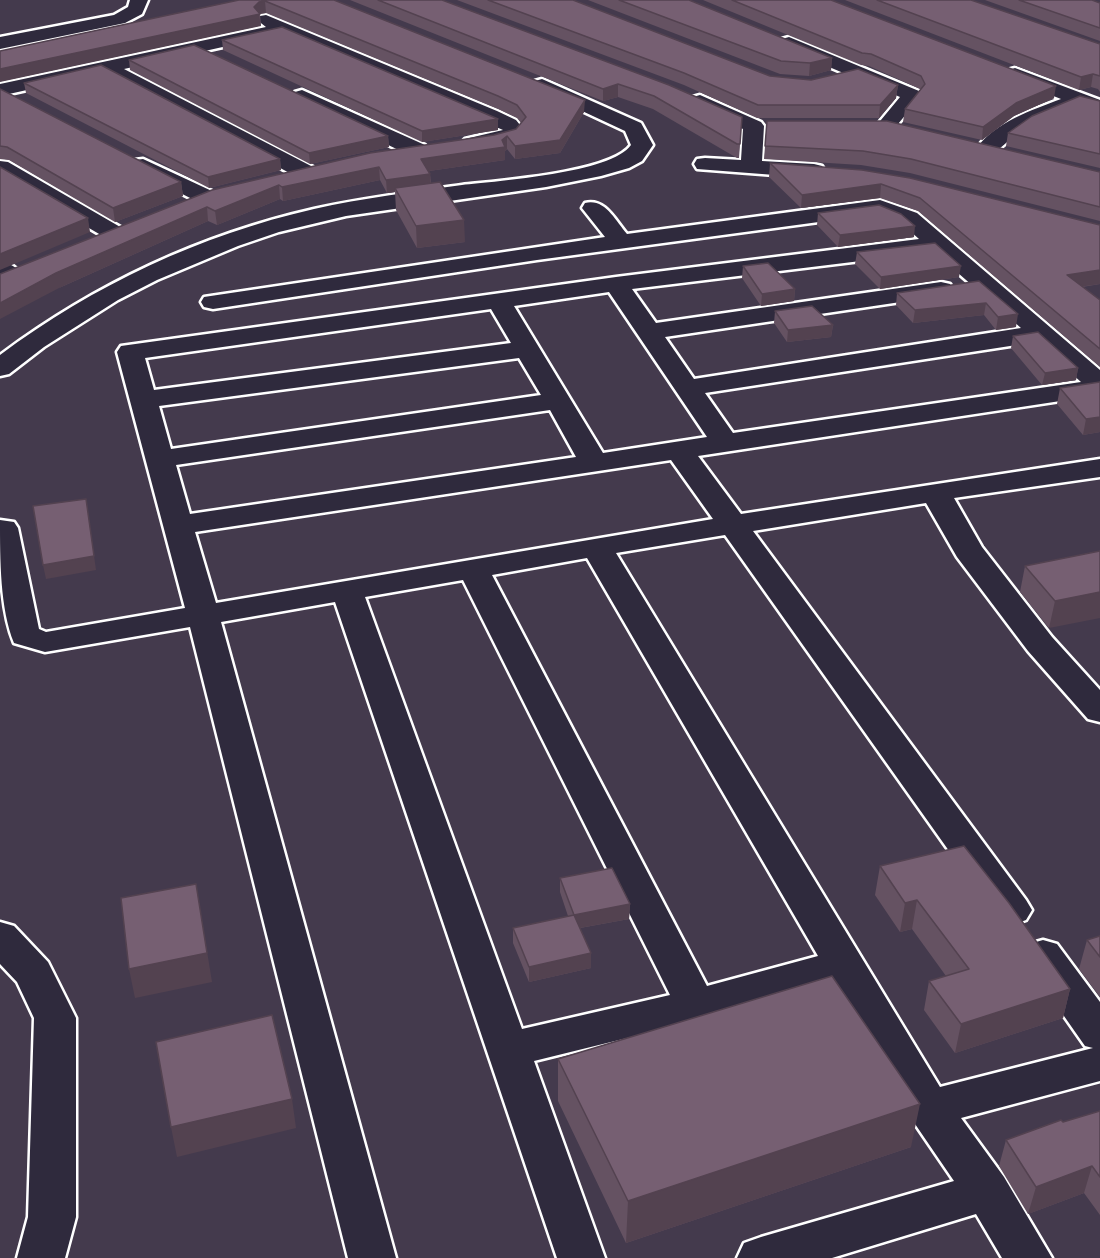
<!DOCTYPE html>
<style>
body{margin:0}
canvas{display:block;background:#443a4d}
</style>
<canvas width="1100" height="1258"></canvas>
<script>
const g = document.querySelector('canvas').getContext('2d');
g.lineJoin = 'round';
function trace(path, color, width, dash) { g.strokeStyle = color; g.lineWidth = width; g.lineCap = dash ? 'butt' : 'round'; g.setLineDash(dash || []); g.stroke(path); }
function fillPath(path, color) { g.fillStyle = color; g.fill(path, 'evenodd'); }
const minor = new Path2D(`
 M130,0h18l-6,14 -17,9 -125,26v-12l114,-22 14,-8z
 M266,15l231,96 19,9 8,10 -8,10 -44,9 -7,-2 -4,-4 4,-4 38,-9 -229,-100 1,2 -3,4 -148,33 189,98 3,5 -3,5 -8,2 -8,-2 -194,-104 -103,23v-12l266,-57 -9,-7 3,-4z
 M789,37l130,54 3,4 -29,35 -7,2 -7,-2 -3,-4 24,-29 -118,-50 -2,-4 2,-4z
 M1015,68l85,32v13l-21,-7c-23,11 -47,17 -68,33 -11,8 -17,18 -31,14l-4,-4c19,-27 56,-39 85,-50l-53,-21 -3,-4 3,-4z
 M542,79l99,44 12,22 -11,16 -13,7 -28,8 -55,11 -200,29 -67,16 -41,14 -81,34 -39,20 -74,47 -35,27 -9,2v-21c94,-70 200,-120 314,-146 49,-11 99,-17 148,-24 35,-4 150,-12 169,-40l-6,-14 -90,-42 -3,-4 3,-4z
 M302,90l123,55 3,5 -3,5 -8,1 -8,-1 -114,-55 -3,-4 3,-4z
 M700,95l61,27 3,4 -2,35 52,3 8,2 3,5 -3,5 -8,2 -117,-9 -3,-5 3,-5 8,-1 36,2 2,-31 -50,-24 -3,-4 3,-4z
 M143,159l71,33 3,5 -3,5 -8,2 -8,-2 -63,-32 -3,-5 3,-5z
 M0,161l8,1 114,66 4,5 -4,5 -8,2 -8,-2 -106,-62z
 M880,200l37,13 183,157v25l-402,61 43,58 359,-55v18l-146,21 28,49 70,90 48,53v32l-12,-3 -60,-68 -71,-94 -31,-54 -173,28 273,369 6,10 -6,10 -14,5 -14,-5 -273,-385 -109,18 324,534 153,-39 -8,-2 -56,-80 -7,-11 7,-11 14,-4 14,4 43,58v79l-139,37 43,59 48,81h-50l-26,-44 -144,44h-95l7,-15 17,-6 193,-56 -41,-60 -80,-138 -137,38 -162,40 71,197h-48l-222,-656 -114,20 175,636h-48l-158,-631 -145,25 -31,-9c-14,-34 -14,-84 -14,-123l14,2 4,6 21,101 7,3 139,-24 -68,-256 4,-6 495,-69 303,-38 -18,-16 -23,-9 -341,46 -324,49 -9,-2 -3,-5 3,-5 401,-60 -23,-29 3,-5c20,-5 30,17 42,31zM934,252l87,76 -327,51 -29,-42 276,-41 9,-2 3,-5 -3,-5 -9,-2 -285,41 -24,-34zM609,292l98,145 -104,16 -89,-147zM491,309l20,34 -357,47 -9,-32zM1036,342l45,40 -348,51 -28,-40zM519,358l22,37 -370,54 -12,-43zM550,410l26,47 -386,57 -14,-49zM671,460l42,59 -497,84 -21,-71zM587,558l231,398 -111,30 -215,-411zM463,580l207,415 -148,34 -157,-432z
 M0,261c9,2 17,6 22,14l-3,5 -9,2 -10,-3z
 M0,922l14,4 34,36 28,56v199l-11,41h-48l11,-41 6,-199 -17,-36 -17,-18z`);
trace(minor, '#fff', 5);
fillPath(minor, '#2f2a3d');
fillPath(new Path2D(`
 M239,0h95l250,112 -24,41 -45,6 -8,-10 -2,2v9l-76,11 1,3 1,9 34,59 -48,6 -21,-38 -1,-18 -8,1 -7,-13 -97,21 -3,-2 -63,26 -9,-4 -149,67 153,-98 282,-55 22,-6 5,-6 -4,-5 -19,-9 -232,-96 -6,1 1,12z
 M350,0h92l300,117 -3,41h-2l-84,-49 -35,-12 -15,4z
 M457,0h116l197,76 41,4 87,5 -2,13 -17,20h-122l-73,-33z
 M588,0h101l143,58 -1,12 -22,6 -29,-2z
 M703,0h128l223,98 -40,18 -32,24 -79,-18 2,-13 15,-19v-1l-51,-23 -8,-1z
 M845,0h126l129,44v48l-2,-3 -7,-2 -12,3z
 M985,0h107l8,3v38z
 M222,40l276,90 -76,12 -199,-92z
 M129,60l259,76 1,11 -79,17 -180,-94z
 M24,83l256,76 1,11 -72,18 -183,-95z
 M0,89l181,93 2,14 -68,26 -106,-62 -9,-1z
 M1100,101v67l-94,-22 2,-13z
 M767,121l333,51v49l-190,-48 -49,-8 -97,-6z
 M770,163l330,62v59l-18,3 18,13v67l-182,-156 -38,-13 -79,10 -32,-31z
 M818,213l96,24 -76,10 -21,-22z
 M857,252l102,25 -79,12 -25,-25z
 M743,266l52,23 -1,12 -33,5 -19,-28z
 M979,281l37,46 -20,3 -12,-15 -71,8 -17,-18 1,-12z
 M775,311l58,14 -2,12 -44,5 -13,-19z
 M1013,336l65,32 -2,12 -34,5 -31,-37z
 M1100,382v50l-17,3 -26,-31 3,-16z
 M1100,551l-51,77 -29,-36 5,-26z
 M880,866l190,123 -7,29 -108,35 -31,-43 5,-29 17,-5 -34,-47 -12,3 -25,-37z
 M560,878l70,26 -1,15 -49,9 11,25v15l-62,14 -16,-39v-15l55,-12 -8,-24z
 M1100,936v61l-21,-28 8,-29z
 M558,1059l353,88 -285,96 -68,-142z
 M1100,1111v104l-16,-22 -56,21 -29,-48 7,-26z`), '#655262');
fillPath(new Path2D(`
 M265,1l1,12 -7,1 2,12 -261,56v-13l254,-62 5,-5z
 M832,58l-1,12 -22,6 1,-13z
 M1093,74l-2,13 -12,3 2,-13z
 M618,84v13l-15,4v-12z
 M898,85l-2,13 -17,20 1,-13z
 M1056,86l-2,12 -40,18 -32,24 1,-13 33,-24z
 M585,100l-1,12 -24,41 -45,6v-13z
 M498,119v11l-76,12v-11z
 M388,136l1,11 -79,17 -1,-11z
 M507,136v13l-2,2v9l-83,12 -1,-13 81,-19z
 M280,159l1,11 -72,18 -1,-11z
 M379,167l1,13 -97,21 -1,-14z
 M430,174l1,13 -36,1v4l-8,1 -1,-13z
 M181,182l2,14 -68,26 -2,-14z
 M881,184l-1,14 -79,10 1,-13z
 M279,185l1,14 -63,26 -2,-14z
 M207,207l1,14 -149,67 -59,31v-16l56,-30z
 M88,218l2,14 -90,38v-16z
 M464,220l1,22 -48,6 -1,-22z
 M915,226l-1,11 -76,10 2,-12z
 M961,266l-2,11 -79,12 1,-12z
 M1100,270v14l-36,5 3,-14z
 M795,289l-1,12 -33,5 1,-12z
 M986,303l-2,12 -71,8 2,-13z
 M1018,314l-2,13 -20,3 2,-13z
 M833,325l-2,12 -44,5 1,-12z
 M1078,368l-2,12 -34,5 3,-12z
 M1100,417v15l-17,3 3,-16z
 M86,499l10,71 -50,9 -3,-14z
 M1100,592v26l-51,10 6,-27z
 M196,884l16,98 -77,16 -6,-29z
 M917,900l-5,29 -12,3 5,-29z
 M630,904l-1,15 -55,10v-14z
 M591,953v15l-62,14v-15z
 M1070,989l-7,29 -108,35 6,-29z
 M292,1099l4,29 -119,29 -6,-30z
 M920,1104l-9,43 -285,96 2,-42z
 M1092,1166l-8,27 -56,21 8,-27z`), '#534250');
const building = new Path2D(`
 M239,0h95l251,100 -25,40 -45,6 -8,-10 -5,4 3,7 -84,12 9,15 -44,6 -7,-13 -97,20 -3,-2 -64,26 -8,-4 -151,66 -56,30v-29l212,-84 158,-37 124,-18 22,-6 10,-12 -9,-12 -19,-9 -233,-95 -6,1 -5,5 6,7 -260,55v-18z
 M378,0h64l227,85 73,32 -2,27h-3l-83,-48 -36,-12 -15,5z
 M488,0h85l197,76 41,4 47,-11 40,16 -18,20h-122l-74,-32z
 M619,0h70l143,58 -22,5 -29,-2z
 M732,0h99l225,86 -40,17 -33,24 -78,-18 20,-25 -4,-8 -50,-22 -9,-1z
 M877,0h94l129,44v32l-7,-2 -12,3z
 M1019,0h73l8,3v25z
 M282,27l216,92 -76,12 -200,-91z
 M194,45l194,91 -79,17 -180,-93z
 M101,65l179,94 -72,18 -184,-94z
 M0,89l181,93 -68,26 -106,-61 -7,-1z
 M1080,96l20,5v53l-92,-21 24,-17z
 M767,121h120l213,51v35l-189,-48 -48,-8 -98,-5z
 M770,163l92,7 48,8 190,47v45l-33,5 33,25v49l-180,-151 -39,-14 -79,11z
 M0,167l88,51 -88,36z
 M440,182l24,38 -48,6 -21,-38z
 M879,205l22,9 14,12 -75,9 -22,-22z
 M935,243l26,23 -80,11 -24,-25z
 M768,263l27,26 -33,5 -19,-28z
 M979,281l39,33 -20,3 -12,-14 -71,7 -18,-17z
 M812,306l21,19 -45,5 -13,-19z
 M1038,332l40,36 -33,5 -32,-37z
 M1100,382v35l-14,2 -26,-31z
 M86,499l8,57 -51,9 -10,-59z
 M1100,551v41l-45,9 -30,-35z
 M964,846l45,57 61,86 -109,35 -32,-43 40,-12 -52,-69 -12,3 -25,-37z
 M612,868l18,36 -56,11 -14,-37z
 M196,884l11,69 -78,16 -8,-71z
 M574,915l17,38 -62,14 -16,-39z
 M1100,936v21l-13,-17z
 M832,976l88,128 -292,97 -70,-142z
 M272,1015l20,84 -121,28 -15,-85z
 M1100,1111v66l-8,-11 -56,21 -30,-47 55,-20 2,2z`);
fillPath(building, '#765f72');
trace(building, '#534250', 1.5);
</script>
